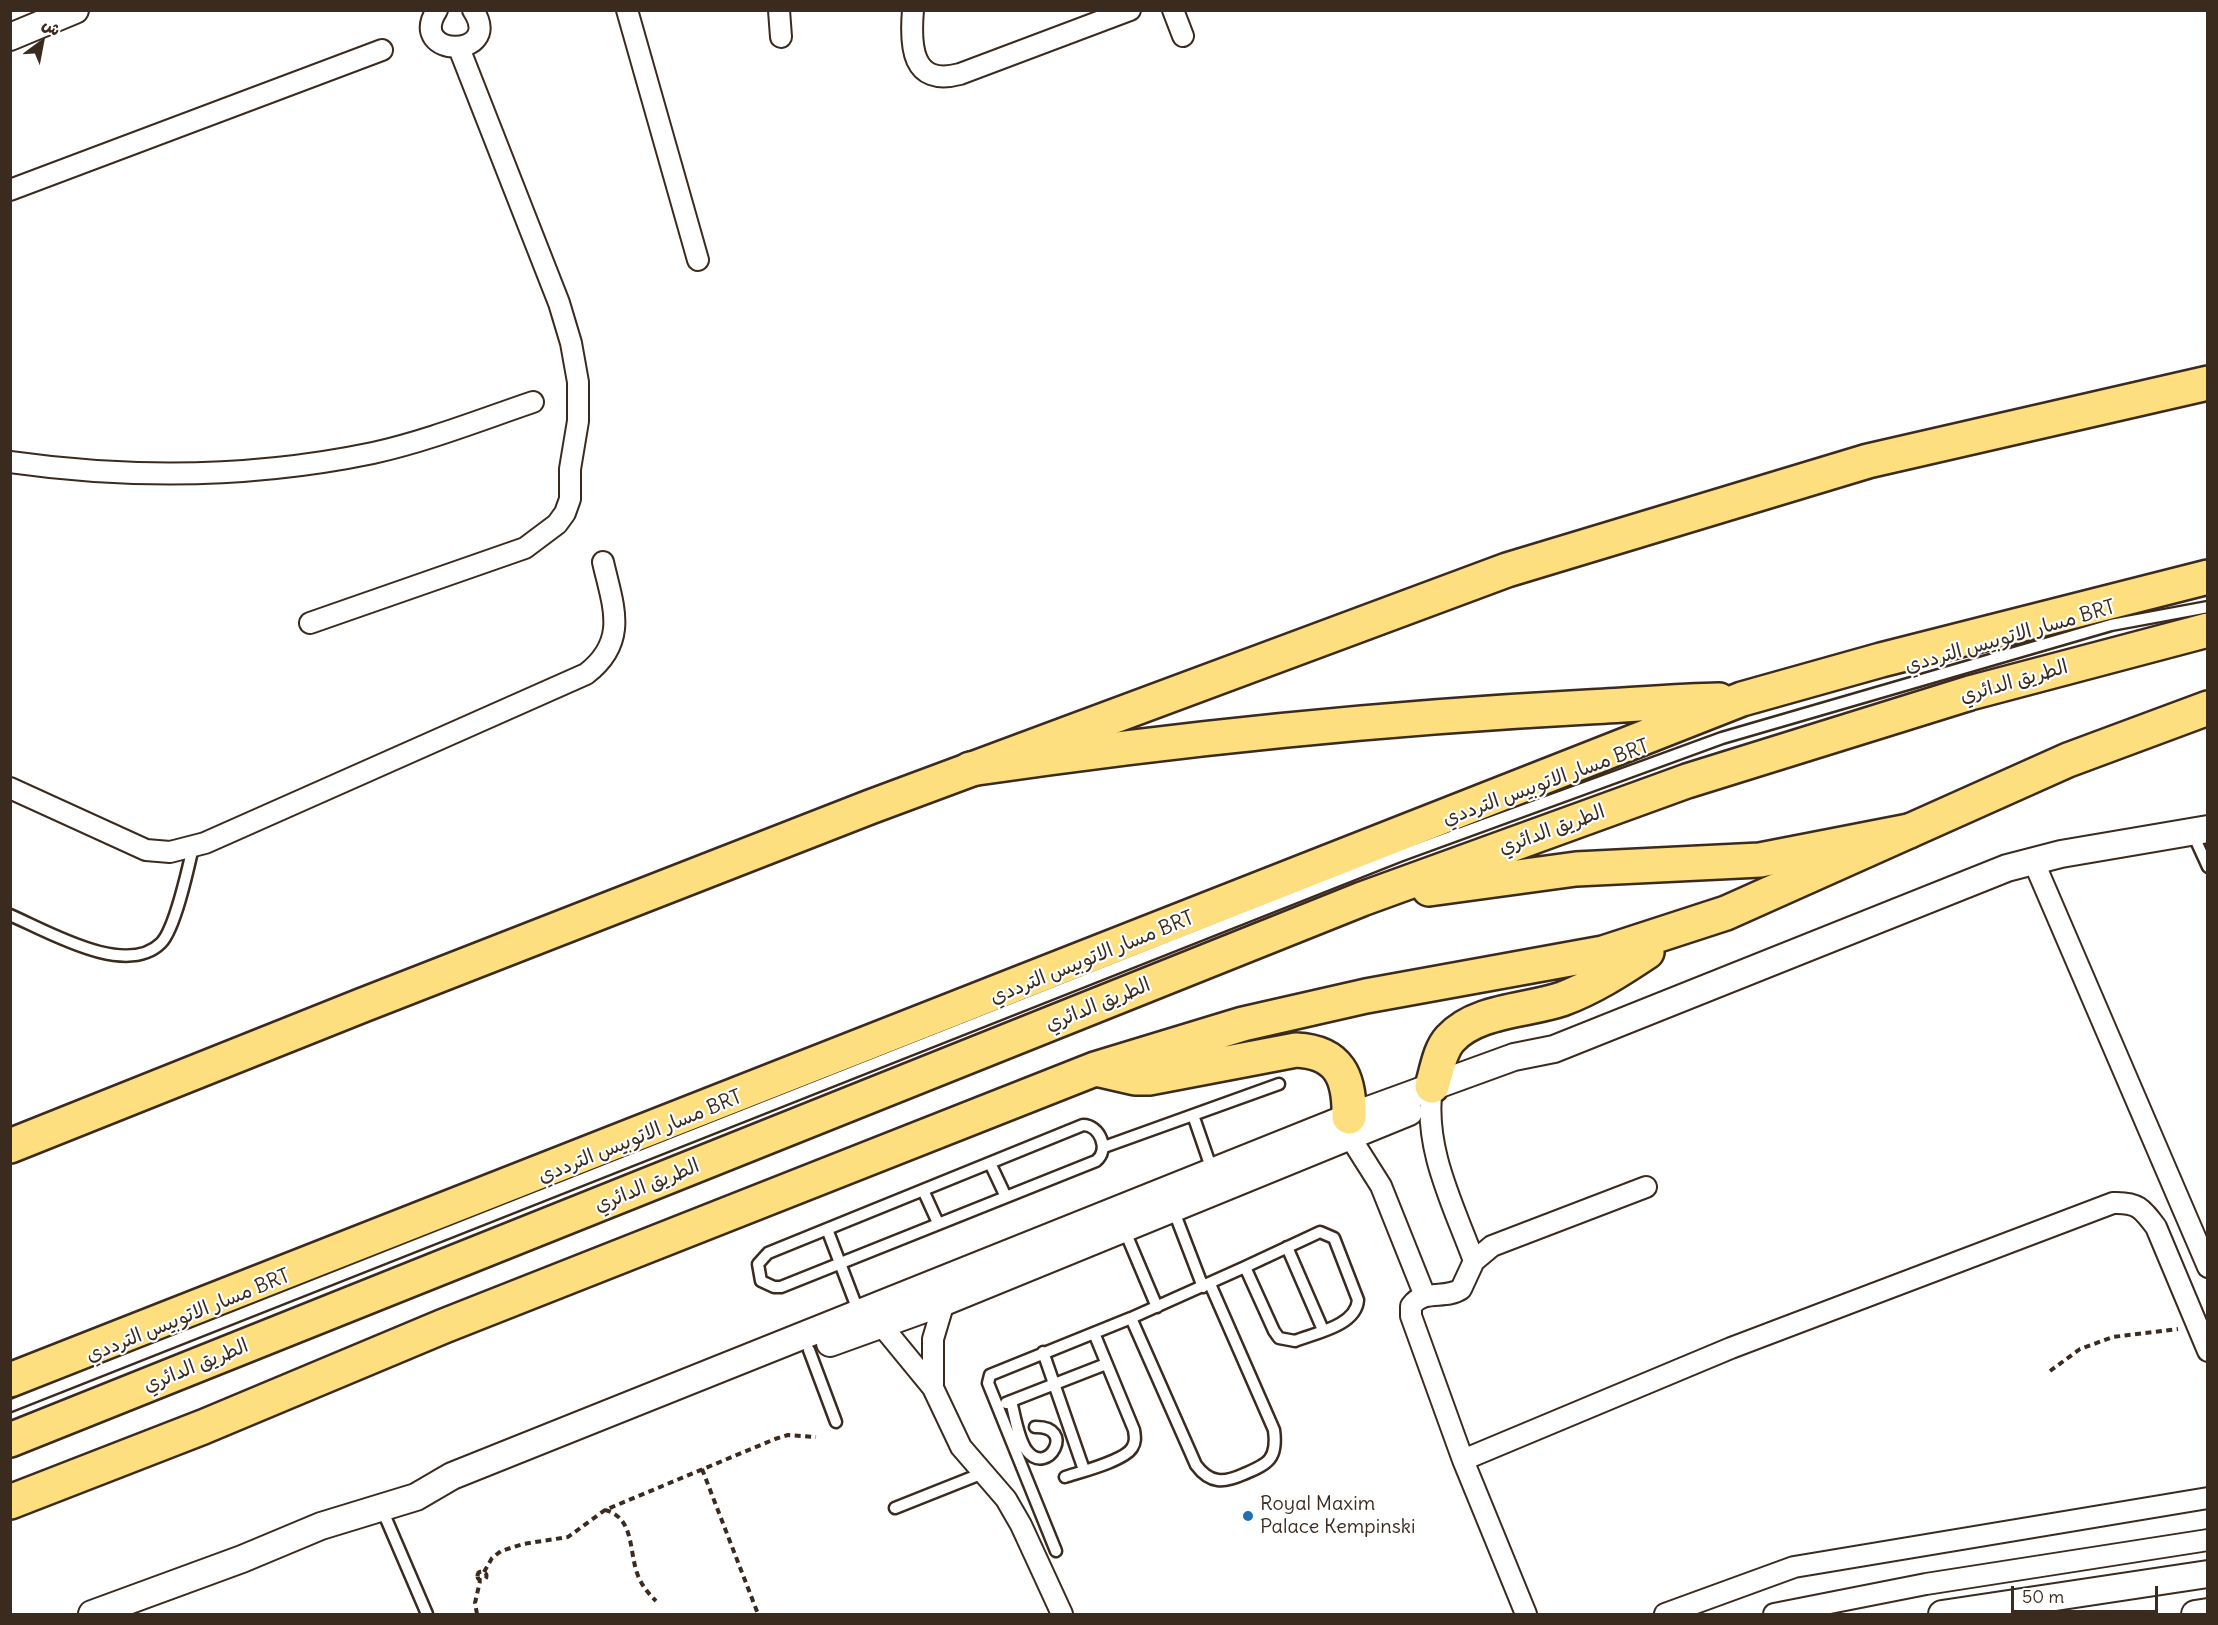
<!DOCTYPE html>
<meta charset="utf-8">
<style>
body{margin:0}
#map{position:relative;width:2218px;height:1625px;overflow:hidden;background:#fff;font-family:Delius,"Playpen Sans Arabic",sans-serif}
canvas{display:block}
.frame{position:absolute;inset:0;border:12px solid #3b2a1e;pointer-events:none}
.north{position:absolute;left:12px;top:12px;width:60px;height:60px;-webkit-text-stroke:4px #fff;paint-order:stroke;rotate:32deg;font-size:16px;font-weight:700;line-height:24px;text-align:center;color:#3b2a1e}
.north::after{content:'';display:block;margin:auto;width:21px;height:27px;background:#3b2a1e;clip-path:polygon(50% 0,100% 100%,50% 72%,0 100%)}
.scale{position:absolute;left:2011px;top:1586px;width:147px;height:27px;box-sizing:border-box;border:3px solid #3b2a1e;border-top:0;padding-left:8px;font-size:18px;line-height:21px;white-space:nowrap;color:#3b2a1e;-webkit-text-stroke:4px #fff;paint-order:stroke}
</style>
<div id="map">
<canvas width="2218" height="1625"></canvas>
<div class="frame"></div>
<div class="north">ش</div>
<div class="scale">50 m</div>
</div>
<script>
const g = document.querySelector('canvas').getContext('2d');
g.lineJoin = 'round';
function trace(path, color, width, dash) { g.strokeStyle = color; g.lineWidth = width; g.lineCap = dash ? 'butt' : 'round'; g.setLineDash(dash || []); g.stroke(path); }
function write(font, color, halo, rows, align = 'center') {
  g.font = font + ' Delius,"Playpen Sans Arabic",sans-serif'; g.lineWidth = 4.5; g.setLineDash([]); g.textBaseline = 'middle'; g.strokeStyle = halo; g.fillStyle = color; for (const [text, x, y, turn = 0] of rows) {
    g.save(); g.translate(x, y); g.rotate((+turn || 0) * Math.PI / 180); g.textAlign = isNaN(turn) ? turn : align; if (halo) g.strokeText(text, 0, 0); g.fillText(text, 0, 0); g.restore();
  }
}
const service = new Path2D(`
 M2192,832l16,35
 M10,915c37,16 116,63 151,28 14,-14 27,-74 32,-96
 M1193,1115l20,58
 M1083,1125c17,0 27,25 13,36l-315,126h-7l-13,-6 -3,-17 10,-11z
 M1104,1147l175,-63
 M990,1163l16,34
 M923,1190l15,33
 M1173,1209l30,78
 M827,1229l32,84
 M1124,1229l33,78
 M1287,1247l36,83
 M1131,1318l65,147c14,19 28,18 48,9 24,-10 34,-15 30,-44l-64,-146
 M809,1350l27,72
 M1043,1352l41,118
 M1011,1401c4,15 7,38 16,50 21,26 50,-25 8,-24
 M1006,1403l100,-39
 M10,1406l1389,-550 323,-118 389,-113 97,-18
 M1065,1477c15,-5 59,-16 67,-29 4,-6 3,-11 2,-18l-40,-97
 M381,1507l46,107
 M895,1508l88,-35
 M1056,1551l-68,-168 2,-8 141,-57 114,-51 29,64 5,7 16,3c20,-8 61,-15 63,-41l-24,-62 -14,-6 -75,35`);
const minor = new Path2D(`
 M437,10c-31,49 68,49 36,0
 M627,10l71,250
 M779,10l2,27
 M913,10c-3,35 -2,77 47,64l170,-64
 M1173,10l10,26
 M10,190l372,-140
 M10,462c121,17 243,16 363,-9 54,-12 107,-33 160,-51
 M310,623l215,-75 32,-24 8,-11 5,-14v-30l8,-48v-39l-7,-39 -12,-40 -100,-255
 M10,788l136,62 24,2 35,-9 381,-169c43,-33 27,-68 17,-112
 M2033,860l175,407
 M1432,1086c-9,62 21,118 42,175
 M1348,1122l2,15 31,49 44,110
 M882,1326l51,62 28,59 45,52 15,26 41,89
 M933,1388v-49l11,-37
 M1463,1460l268,-112 382,-145c24,-1 29,5 43,24l52,124
 M1526,1614l-63,-154 -52,-144v-10c13,-18 34,-6 50,-17l13,-28 18,-15 154,-59
 M1665,1614l129,-47 414,-69
 M1774,1614l152,-30 282,-44`);
const tertiary = new Path2D(`
 M10,37l65,-27
 M830,1343l114,-41 465,-190
 M92,1614l150,-55 79,-33 95,-29 36,-21 897,-359 165,-60 40,-8 453,-181 54,-14 147,-25
 M1942,1614l266,-40
 M2195,1614l13,-2`);
const trunk = new Path2D(`
 M1100,1070l35,8h14l147,-28c43,2 54,27 53,67
 M1432,1086c5,-15 7,-35 18,-47 26,-29 77,-28 112,-40 30,-11 58,-29 85,-47
 M10,1146l353,-141 507,-198 637,-237 361,-109 340,-78
 M10,1502l193,-75 241,-101 651,-257 148,-45 123,-28 237,-43 123,-40 342,-153 140,-52`);
const motorway = new Path2D(`
 M970,769c205,-30 410,-51 618,-62 43,-2 87,-6 131,-7
 M1429,889l147,-20 184,-9 149,-29
 M10,1380l1732,-681 139,-39 327,-83
 M10,1440l1352,-541 325,-118 283,-88 238,-63`);
trace(service, '#3b2a1e', 15);
trace(minor, '#3b2a1e', 24);
trace(tertiary, '#3b2a1e', 30);
trace(trunk, '#3b2a1e', 38);
trace(motorway, '#3b2a1e', 38);
trace(new Path2D(`
 M2050,1371l30,-22 33,-12 65,-8
 M702,1469l56,145
 M605,1510c31,8 23,44 34,68 4,9 10,16 17,23
 M477.5 1576a4.5 4.5 0 1 1 9 0a4.5 4.5 0 1 1-9 0Z
 M484,1572l8,-14 9,-7 22,-7 45,-7 37,-27 170,-71 13,-4 28,2
 M477,1614l-2,-11 5,-22`), '#3b2a1e', 4, [6, 4.5]);
trace(service, '#fff', 10);
trace(minor, '#fff', 20);
trace(tertiary, '#fff', 26);
trace(trunk, '#fddf80', 33);
trace(motorway, '#fddf80', 33);
for (const [x, y, r, color] of [
 [1248,1516,6,"#1f6fb2"]
]) { const dot = new Path2D(); dot.arc(x, y, r, 0, 2 * Math.PI); g.fillStyle = color; g.fill(dot); trace(dot, '#fff', 2); }
write('20px', '#3b2a1e', '#fff', [
 ["مسار الاتوبيس الترددي BRT",2010,637,-16],
 ["الطريق الدائري",2014,682,-16],
 ["مسار الاتوبيس الترددي BRT",1546,783,-20],
 ["الطريق الدائري",1552,830,-20],
 ["مسار الاتوبيس الترددي BRT",1092,958,-22],
 ["الطريق الدائري",1098,1005,-22],
 ["مسار الاتوبيس الترددي BRT",640,1137,-22],
 ["الطريق الدائري",647,1186,-22],
 ["مسار الاتوبيس الترددي BRT",188,1316,-22],
 ["الطريق الدائري",196,1366,-22]
]);
write('20px', '#3b2a1e', '#fff', [
 ["Royal Maxim",1260,1504],
 ["Palace Kempinski",1260,1527]
], 'left');
</script>
